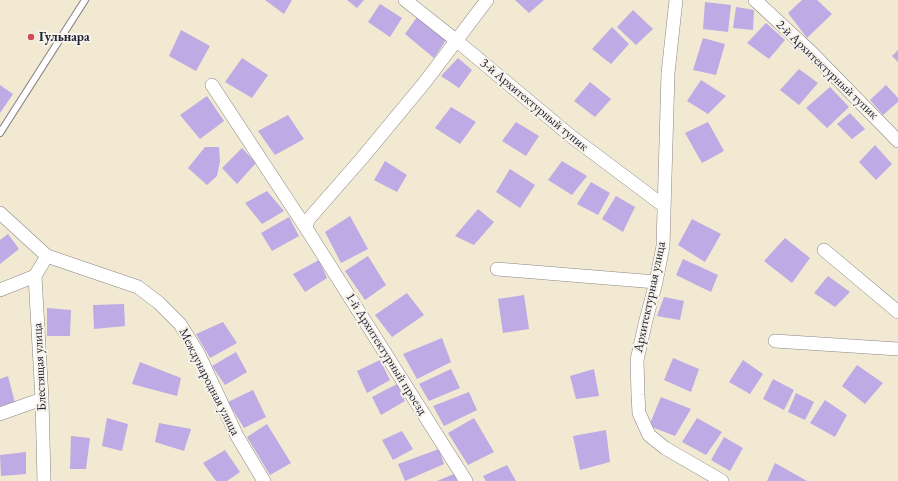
<!DOCTYPE html>
<meta charset="utf-8">
<style>
body{margin:0}
canvas{display:block;background:#f1e9d1}
</style>
<canvas width="898" height="481"></canvas>
<script>
const g = document.querySelector('canvas').getContext('2d');
g.lineJoin = 'round';
function fillPath(path, color) { g.fillStyle = color; g.fill(path, 'evenodd'); }
function trace(path, color, width, dash) { g.strokeStyle = color; g.lineWidth = width; g.lineCap = dash ? 'butt' : 'round'; g.setLineDash(dash || []); g.stroke(path); }
function write(font, color, halo, rows, align = 'center') {
  g.font = font + ' "EB Garamond",serif'; g.lineWidth = 4; g.setLineDash([]); g.textBaseline = 'middle'; g.strokeStyle = halo; g.fillStyle = color; for (const [text, x, y, turn = 0] of rows) {
    g.save(); g.translate(x, y); g.rotate((+turn || 0) * Math.PI / 180); g.textAlign = isNaN(turn) ? turn : align; if (halo) g.strokeText(text, 0, 0); g.fillText(text, 0, 0); g.restore();
  }
}
fillPath(new Path2D(`
 M265,0h27l-8,14z
 M347,0h17l-7,8z
 M515,0h29l-15,13z
 M802,0h15l15,14 -25,24 -19,-25z
 M705,2l26,3 -3,27 -25,-3z
 M380,4l22,14 -12,19 -22,-15z
 M736,7l18,3 -1,20 -20,-2z
 M633,10l20,19 -17,16 -19,-18z
 M417,17l29,23 -12,18 -29,-24z
 M766,23l19,17 -16,19 -22,-16z
 M612,27l17,17 -18,20 -19,-15z
 M181,30l29,16 -14,25 -27,-15z
 M703,38l22,6 -9,31 -23,-5z
 M898,50v12l-6,-6z
 M242,58l26,17 -16,23 -27,-16z
 M458,58l14,12 -13,18 -18,-12z
 M799,69l19,14 -19,22 -19,-15z
 M701,80l25,16 -18,18 -21,-13z
 M590,82l21,17 -16,18 -21,-16z
 M0,85l13,9 -13,19z
 M886,85l12,13v4l-15,13 -13,-15z
 M830,87l19,20 -22,21 -21,-20z
 M207,96l17,25 -24,18 -20,-24z
 M451,107l25,15 -16,22 -25,-16z
 M850,113l15,16 -13,10 -15,-15z
 M288,115l16,24 -29,16 -17,-24z
 M516,122l23,14 -13,20 -24,-15z
 M708,122l16,29 -22,12 -17,-30z
 M875,145l17,19 -16,16 -17,-18z
 M205,147h14l1,14 -3,15 -10,9 -19,-17z
 M242,148l14,15 -19,21 -15,-16z
 M385,161l22,14 -10,17 -23,-12z
 M562,161l25,15 -15,19 -24,-15z
 M510,169l25,16 -15,23 -24,-16z
 M591,182l19,11 -12,22 -21,-11z
 M267,191l17,20 -22,13 -17,-21z
 M616,196l19,11 -12,25 -21,-13z
 M478,209l16,13 -20,23 -19,-9z
 M350,216l18,33 -27,14 -16,-31z
 M289,217l10,19 -27,15 -11,-18z
 M692,219l29,15 -16,28 -27,-17z
 M8,234l11,15 -19,15v-24z
 M785,238l25,20 -18,25 -28,-22z
 M368,256l18,29 -21,15 -20,-29z
 M683,259l35,16 -7,17 -35,-17z
 M319,260l8,18 -22,14 -12,-18z
 M828,276l22,16 -15,15 -21,-14z
 M407,293l17,22 -32,22 -17,-22z
 M524,295l5,34 -26,4 -5,-34z
 M664,297l20,4 -4,19 -23,-4z
 M124,304l1,22 -31,3 -1,-24z
 M47,308l24,2 -1,26h-23z
 M223,322l14,21 -27,15 -14,-24z
 M442,338l9,24 -34,17 -14,-25z
 M236,352l11,20 -22,13 -13,-19z
 M673,358l26,11 -8,23 -27,-12z
 M380,360l10,20 -23,13 -10,-22z
 M743,360l20,14 -13,20 -21,-12z
 M140,362l41,16 -4,18 -45,-12z
 M857,365l26,18 -18,21 -23,-18z
 M451,369l9,19 -31,13 -10,-17z
 M594,369l5,27 -23,3 -6,-23z
 M8,376l7,27 -15,5v-29z
 M773,379l21,11 -10,20 -21,-11z
 M397,384l8,17 -24,14 -9,-18z
 M253,390l13,27 -22,11 -16,-26z
 M469,392l8,18 -33,16 -11,-20z
 M796,393l18,9 -9,18 -17,-8z
 M661,397l30,12 -16,27 -26,-10z
 M825,400l22,15 -12,22 -25,-14z
 M107,418l21,6 -6,27 -20,-5z
 M474,418l20,34 -26,13 -20,-32z
 M697,418l25,14 -16,23 -24,-13z
 M159,423l32,6 -7,22 -29,-9z
 M267,424l24,39 -21,12 -23,-38z
 M606,430l4,32 -30,8 -7,-34z
 M402,431l11,18 -20,11 -11,-20z
 M71,436l19,2 -4,31h-16z
 M724,437l19,11 -13,23 -19,-11z
 M439,449l5,15 -39,17 -7,-17z
 M225,450l15,22 -13,9h-11l-13,-18z
 M26,452v22l-25,2 -1,-21z
 M775,463l32,18h-40z
 M507,465l9,16h-30l-3,-5z
 M454,474l3,7h-20z`), '#beaae4');
const service = new Path2D(`
 M0,133l85,-133`);
const minor = new Path2D(`
 M405,0l52,41 115,96 92,69
 M676,0l-8,73 -5,173 -7,36 -10,38 -9,40 1,35 1,18 10,22 16,13 57,33
 M755,0l56,52 87,89
 M212,85l94,143
 M0,213l47,43 91,31 21,16 21,21 18,29 39,83 27,45
 M824,250l74,62
 M497,269l159,13
 M0,290l35,-14
 M775,341l123,8
 M0,414l42,-15
 M44,481l-2,-82 -7,-123 12,-20
 M466,481l-160,-253 2,-8 55,-63 62,-75 62,-82`);
trace(service, '#8a8686', 8);
trace(minor, '#8a8686', 14);
trace(service, '#fff', 6);
trace(minor, '#fff', 13);
for (const [x, y, r, color] of [
 [31,37,4,"#d1495b"]
]) { const dot = new Path2D(); dot.arc(x, y, r, 0, 2 * Math.PI); g.fillStyle = color; g.fill(dot); trace(dot, '#f7f3e8', 1.5); }
write('bold 13px', '#22223b', '#f7f3e8', [
 ["Гульнара",39,37]
], 'left');
write('13px', '#22223b', '#f7f3e8', [
 ["2-й Архитектурный тупик",827,70,44],
 ["3-й Архитектурный тупик",534,105,40],
 ["Архитектурная улица",650,297,-78],
 ["1-й Архитектурный проезд",386,354,58],
 ["Блестящая улица",40,367,-93],
 ["Международная улица",209,382,63]
]);
</script>
